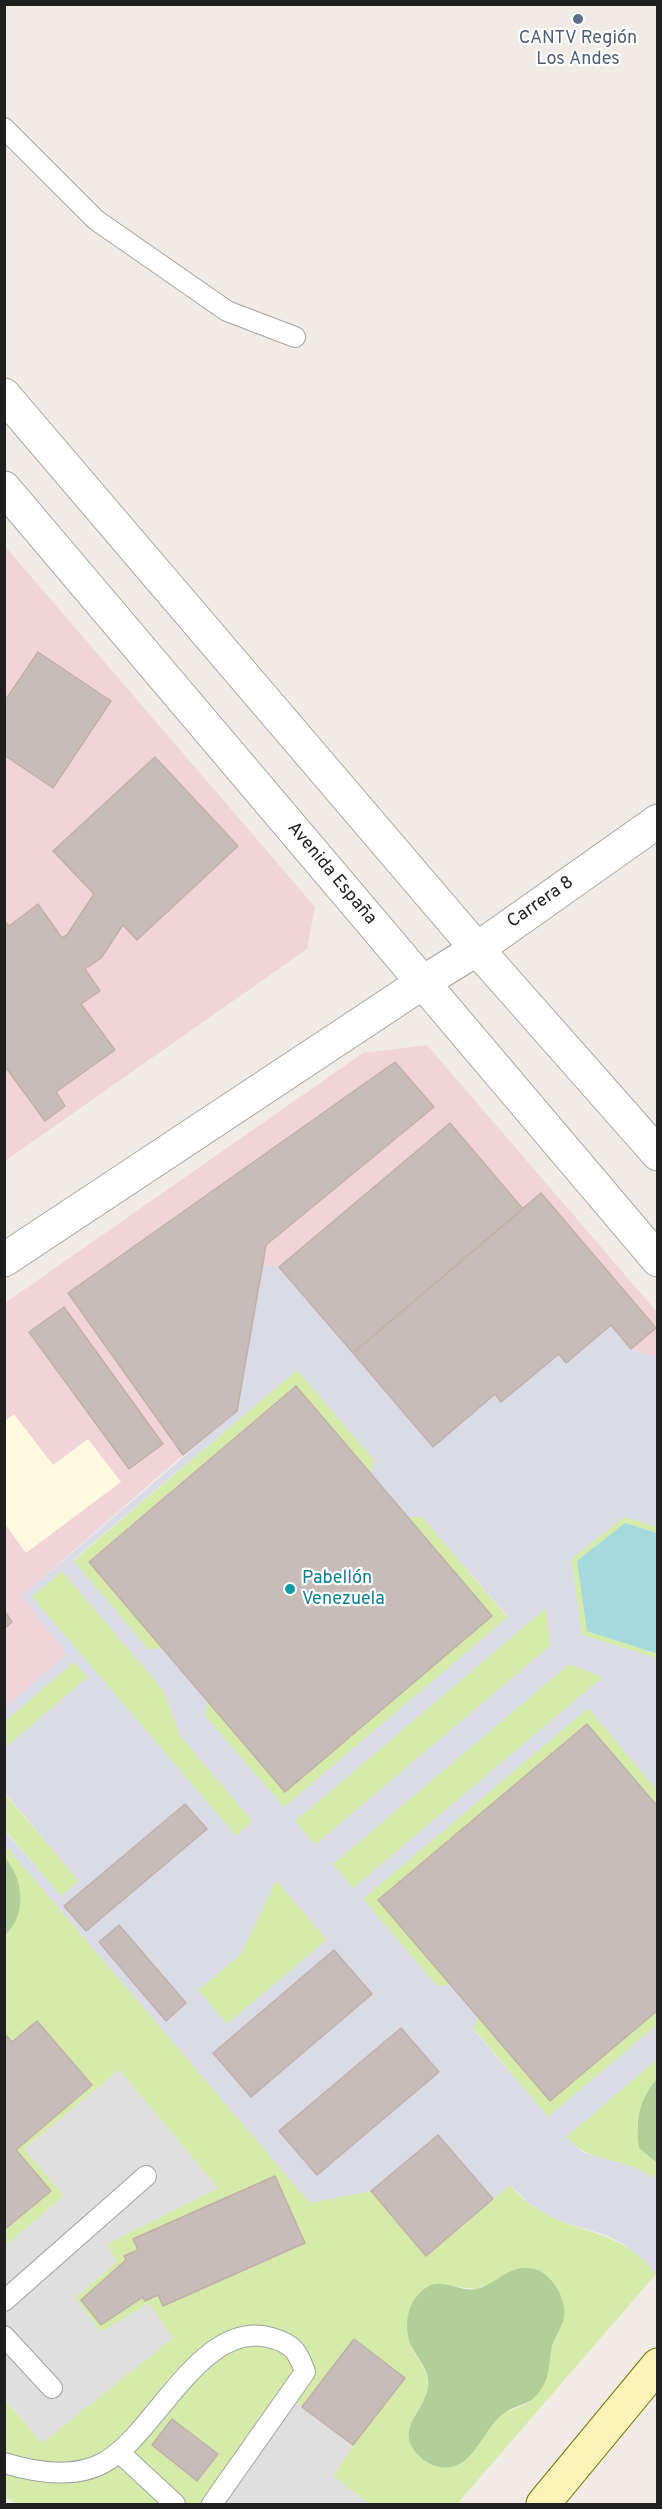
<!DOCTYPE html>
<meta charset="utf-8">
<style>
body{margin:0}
#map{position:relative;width:662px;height:2509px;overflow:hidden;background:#f0ebe5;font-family:Overpass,sans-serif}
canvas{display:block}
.frame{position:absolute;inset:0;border:6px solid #1f1f1f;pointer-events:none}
</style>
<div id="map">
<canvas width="662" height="2509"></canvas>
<div class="frame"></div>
</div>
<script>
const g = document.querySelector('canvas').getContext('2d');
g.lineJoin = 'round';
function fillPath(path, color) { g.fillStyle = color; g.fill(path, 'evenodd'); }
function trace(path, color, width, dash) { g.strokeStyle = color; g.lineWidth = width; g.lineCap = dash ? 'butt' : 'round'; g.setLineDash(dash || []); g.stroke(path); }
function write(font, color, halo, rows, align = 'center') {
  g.font = font + ' Overpass,sans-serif'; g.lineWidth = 4.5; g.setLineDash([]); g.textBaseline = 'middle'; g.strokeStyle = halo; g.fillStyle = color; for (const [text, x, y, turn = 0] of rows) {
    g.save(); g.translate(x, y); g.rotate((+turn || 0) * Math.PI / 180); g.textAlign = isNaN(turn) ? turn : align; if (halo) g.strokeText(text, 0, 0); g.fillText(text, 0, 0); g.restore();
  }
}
fillPath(new Path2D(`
 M4,545l311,362 -8,42 -302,212z
 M427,1045l230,267v46l-26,-9 25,-21 -114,-134 -19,15 -73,-86 -171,144 -17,-1 4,-21 168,-138 -39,-45 -327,231 115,162 -160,140 44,59 -62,54v-405l358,-250z`), '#f1d4d7');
fillPath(new Path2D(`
 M14,1414l39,51 35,-26 33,43 -95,71 -21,-29v-103z`), '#fffadf');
fillPath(new Path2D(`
 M297,1370l77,90 -3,14 -76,-88 -206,175 74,88 -14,1 -76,-89z
 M407,1517h15l86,101 -224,190 -79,-92 2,-16 78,91z
 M624,1517l33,10v6l-32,-10 -38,107 67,23 3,-3 -1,9 -74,-24 -11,-76z
 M62,1571l101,119 18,47 72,84 -17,15 -205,-239z
 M547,1607l3,39 -235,199 -20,-24z
 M74,1662l14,15 -83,71v-27z
 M569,1664l34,13 -250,212 -20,-25z
 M588,1708l69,82v17l-71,-83 -207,176 71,84 -13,2 -75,-87z
 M4,1793l75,88 -18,15 -56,-66z
 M5,1845l305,358 61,-12 55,64 84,-70c43,53 106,35 146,89l-199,230h-88l-36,-28 20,-31 51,-67 -50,-39 -52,68 -13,-11 -77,108h-194l-13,-7 -1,-98 38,43 59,-110 -26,-34 41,-36 -9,-18 111,-56 -99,-118 -95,79 40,47 -59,51v-17l46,-39 -35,-41 76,-65 -54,-64 -26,21 -7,-9v-98l6,-6 -2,-65 -4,-6zM275,2176l30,68 -141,62 -6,-11 -13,6 -2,-4 -42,28 -20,-25 57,-50 -5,-11zM437,2284l38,5 12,-4 77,32 -12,31 -9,38 -16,18 -23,9 -9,8 -29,39 -47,-3c-10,-15 -13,-31 -1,-47 5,-7 10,-12 10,-20 2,-21 -11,-27 -16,-43 -2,-5 3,-46 5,-51 4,-7 13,-10 20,-12zM172,2419l46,35 -21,27 -45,-36z
 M276,1880l51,60 -100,84 -29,-34 43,-36z
 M657,2010v15l-109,92 -75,-89 5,-10 72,83z
 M657,2059c0,5 2,14 0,19 -1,5 -7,10 -10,15 -14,24 -15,54 10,70v16c-10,-5 -20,-10 -30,-14 -23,-7 -45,-9 -61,-28z`), '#d4ebaa');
fillPath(new Path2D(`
 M5,1858c19,21 22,58 0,77z
 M657,2079v84l-18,-15c-4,-27 0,-49 18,-69z
 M521,2268c4,0 10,0 14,1 17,5 32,30 29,48 -2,10 -9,20 -12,30 -3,13 -2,27 -9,39 -11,21 -24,16 -40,28 -21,15 -30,59 -63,53 -10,-2 -20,-8 -26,-17 -18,-28 18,-43 14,-71 -2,-13 -11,-21 -16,-32 -8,-16 -6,-38 5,-51 21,-25 37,-3 59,-7 16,-3 26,-17 45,-21z`), '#b1d099');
fillPath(new Path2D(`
 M119,2070l99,118 -111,56 9,18 -41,36 26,34 48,-29 24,35 -131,105 -37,-44 -1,-152 60,-51 -40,-47z
 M288,2396l65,49 -20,31 36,28h-157z`), '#dfdfdf');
fillPath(new Path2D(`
 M262,1266l17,1 153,180 63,-53 7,7 57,-47 7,8 45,-37 20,24 26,9v169l-33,-10 -53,42 11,76 75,23v132l-69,-82 -225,191 74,87 13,-2 28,34 -5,11 75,88 109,-92v34l-91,78 16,15 54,16 21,11 -1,95 -12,-14 -19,-15 -17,-9 -56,-18 -22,-14 -20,-19 -17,14 -55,-64 -67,56 -61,12 -305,-358 -1,-15 57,66 18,-15 -74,-88v-45l83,-71 -14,-15 -69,59v-13l62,-54 -45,-58 215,-185zM297,1370l77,90 -3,14 36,43h15l86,100 -224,190 -79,-91 2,-16 -44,-51h-15l-75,-89zM62,1571l101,119 18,47 71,84 -16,15 -204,-239zM546,1608l4,38 -235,199 -20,-24zM569,1664l34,13 -250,211 -20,-24zM184,1804l22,26 -121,101 -20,-25zM276,1880l51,60 -100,84 -29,-34 43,-36zM119,1925l67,78 -20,18 -67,-79zM334,1950l38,44 -122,102 -37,-44z`), '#d9dbe6');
fillPath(new Path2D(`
 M625,1523l32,10 1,117 -3,3 -68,-22 -10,-70z`), '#a4dade');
const building = new Path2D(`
 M38,652l73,49 -58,87 -49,-33v-53z
 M155,757l83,89 -101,94 -14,-15 -22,33 -16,11 15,22 -19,13 34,46 -59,42 9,14 -20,15 -38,-52 -3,2v-151l5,6 29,-22 24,34 5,-3 27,-41 -41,-43z
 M395,1062l39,45 -168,138 -29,166 -54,44 -115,-162z
 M450,1123l73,86 -170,144 -74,-86z
 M541,1193l115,135 -25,21 -20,-24 -45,38 -7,-9 -58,48 -6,-8 -62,53 -80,-94z
 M64,1307l99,137 -34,25 -100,-137z
 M296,1386l196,230 -207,176 -196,-230z
 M4,1610l8,12 -8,7z
 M587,1724l71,83v203l-108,91 -172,-201z
 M185,1804l22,25 -121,102 -22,-25z
 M119,1925l67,78 -20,18 -67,-79z
 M334,1950l38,44 -121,103 -38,-44z
 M37,2021l55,64 -76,65 35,41 -47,39v-197l8,9z
 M401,2028l38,44 -122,103 -38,-44z
 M438,2135l55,64 -67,57 -55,-65z
 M275,2176l30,67 -142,63 -5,-11 -13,6 -2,-4 -42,28 -20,-25 45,-40 -2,-4 14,-6 -5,-11z
 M354,2339l51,39 -52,67 -51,-38z
 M172,2419l46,35 -21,27 -45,-36z`);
fillPath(building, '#c8bcb8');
trace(building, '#c2afa7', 1.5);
const lane = new Path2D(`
 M4,128l92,92 131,91 68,26
 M4,2301l142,-125
 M4,2336l48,52
 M119,2452l56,52
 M4,2463c30,9 70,16 99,0 53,-28 98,-146 169,-125 21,6 26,14 33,34l-93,132`);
const street = new Path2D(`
 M4,395l473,554 181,205
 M4,488l654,772
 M4,1260l418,-277 55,-34 181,-128`);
const secondary = new Path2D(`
 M543,2504l115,-139`);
trace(lane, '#a3a3a3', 22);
trace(street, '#a3a3a3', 35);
trace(secondary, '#797402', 35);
trace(lane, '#fff', 20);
trace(street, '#fff', 33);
trace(secondary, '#fbf4b8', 33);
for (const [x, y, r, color] of [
 [578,19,6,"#5c6f8a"],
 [290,1589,6,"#0f9aa8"]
]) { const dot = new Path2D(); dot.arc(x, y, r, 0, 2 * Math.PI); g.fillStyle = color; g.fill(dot); trace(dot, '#fff', 2); }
write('18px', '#4e5e75', '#fff', [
 ["CANTV Región",578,39],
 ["Los Andes",578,60]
]);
write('18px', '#1f1f1f', '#fff', [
 ["Avenida España",331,874,50],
 ["Carrera 8",541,903,-35]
]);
write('18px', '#0d838f', '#fff', [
 ["Pabellón",302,1579],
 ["Venezuela",302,1600]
], 'left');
</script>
